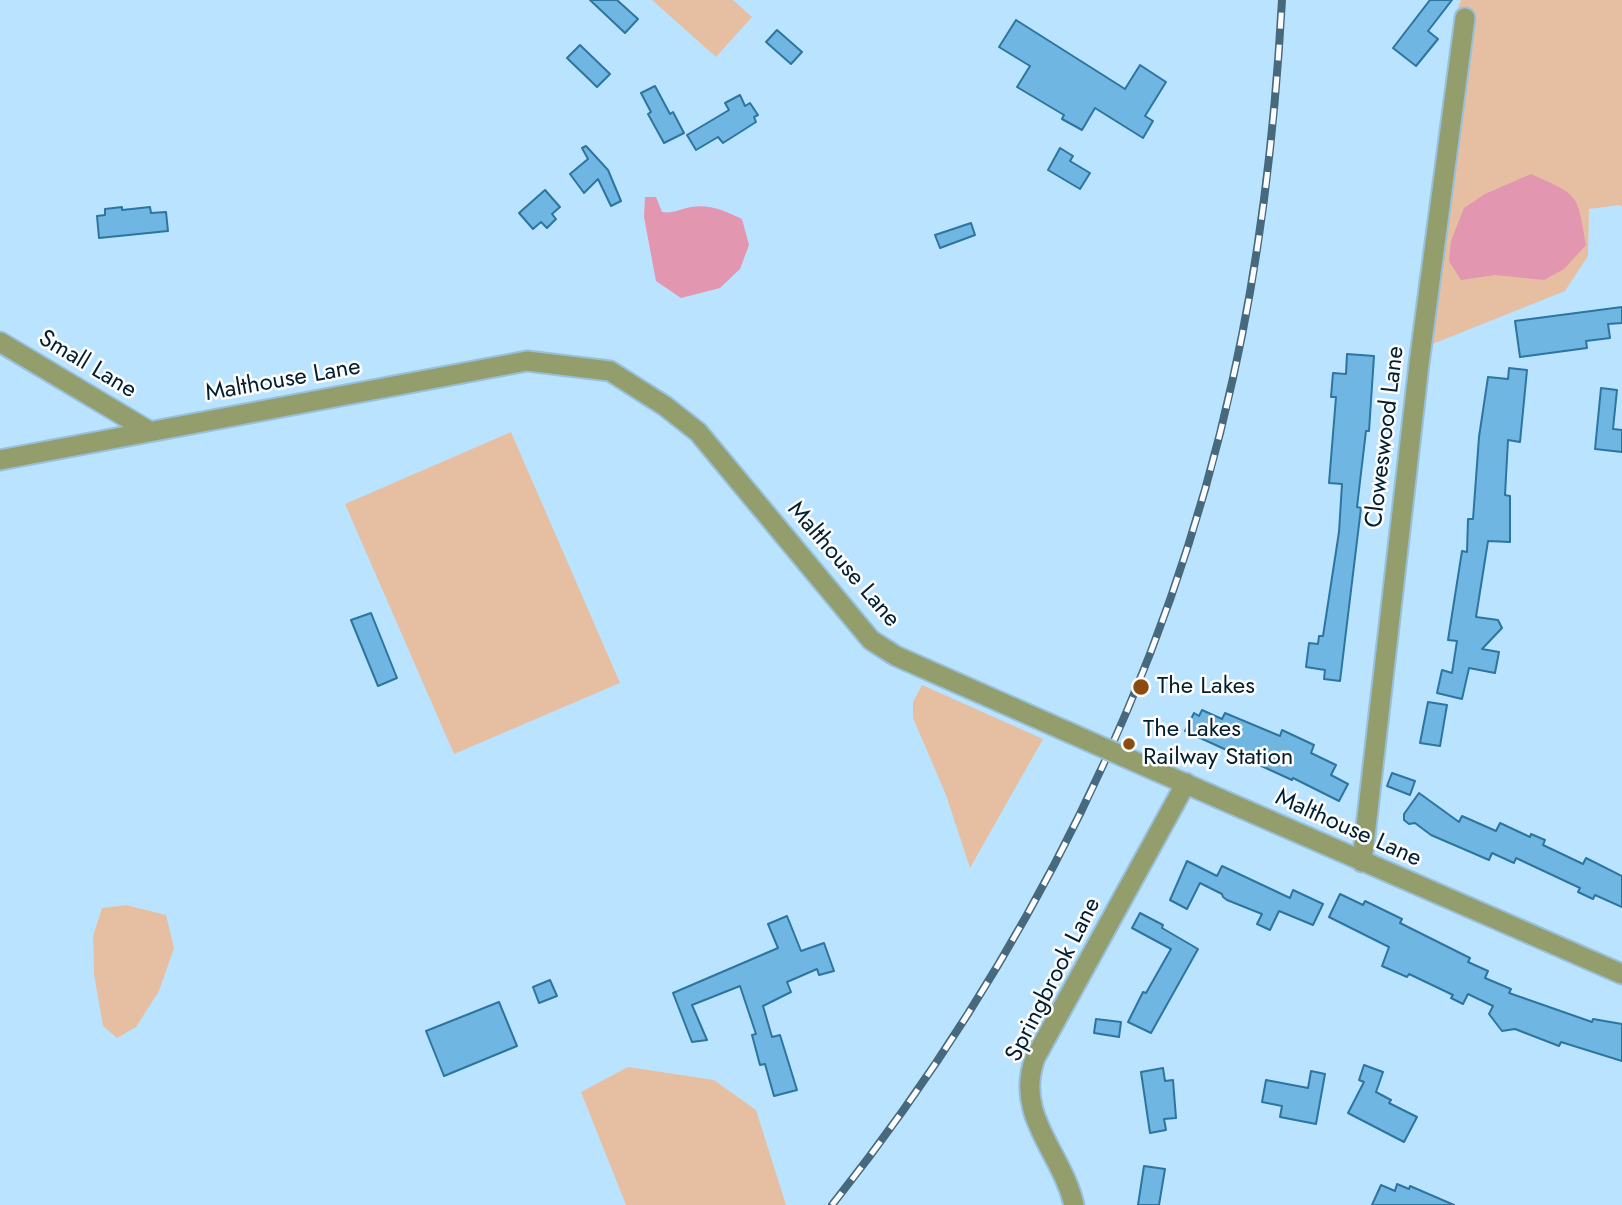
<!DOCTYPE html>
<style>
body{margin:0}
canvas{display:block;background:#bae3ff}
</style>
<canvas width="1622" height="1205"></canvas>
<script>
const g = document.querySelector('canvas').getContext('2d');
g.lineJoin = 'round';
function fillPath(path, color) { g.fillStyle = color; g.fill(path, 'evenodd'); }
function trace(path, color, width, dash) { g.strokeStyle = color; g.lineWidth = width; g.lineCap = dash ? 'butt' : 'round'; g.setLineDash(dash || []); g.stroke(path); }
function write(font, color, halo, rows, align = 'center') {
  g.font = font + ' Jost,sans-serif'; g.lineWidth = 5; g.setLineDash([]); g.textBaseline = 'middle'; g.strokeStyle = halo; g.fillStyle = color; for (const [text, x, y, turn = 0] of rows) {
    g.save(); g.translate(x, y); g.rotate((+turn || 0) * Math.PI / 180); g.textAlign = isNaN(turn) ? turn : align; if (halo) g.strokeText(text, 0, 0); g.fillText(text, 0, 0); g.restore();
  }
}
fillPath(new Path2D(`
 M652,0h81l19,17 -36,40z
 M1461,0h161v207l-2,-2 -31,4 -1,47 -23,35 -135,54 43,-321 -19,-6z
 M511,432l109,251 -166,71 -109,-250z
 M922,685l121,54 -73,129 -24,-73 -33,-77v-16z
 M126,905l40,10 8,33 -15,43 -23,36 -19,11 -14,-12 -9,-52 -1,-38 9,-28z
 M628,1067l86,13 42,30 30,95h-160l-45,-113z`), '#e6bfa2');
fillPath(new Path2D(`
 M1531,174c49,22 46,19 55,71l-22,24 -20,11 -49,-5 -34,5 -12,-19 2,-20 13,-33 21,-14z
 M645,197h11l6,15c11,2 18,-3 29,-5 19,-3 34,4 51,12l7,26 -9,24 -20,19 -39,10 -25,-17 -12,-64z`), '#e296af');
const building = new Path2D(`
 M590,0h27l21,19 -13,14z
 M1430,0h22l-24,31 10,8 -22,27 -23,-18z
 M1016,20l109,69 15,-24 26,17 -21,34 8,5 -10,17 -48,-30 -13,22 -20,-11 2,-4 -47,-28 13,-21 -31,-19z
 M777,30l25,22 -11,12 -25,-22z
 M580,45l30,29 -13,13 -30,-29z
 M655,86l15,28 3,-2 11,21 -20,10 -16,-29 3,-2 -10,-19z
 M740,95l5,11 5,-3 8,12 -4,2 2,5 -33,21 -5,-6 -22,13 -9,-15 42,-25 -4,-7z
 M586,146l22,24 13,31 -10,5 -13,-27 -14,14 -14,-19 18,-15 -6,-11z
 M1060,148l13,8 -3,5 20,12 -10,16 -32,-19z
 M545,190l15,17 -8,7 4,5 -9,9 -6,-6 -8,7 -14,-16z
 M122,207v3l28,-3 1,6 15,-1 2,19 -69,7 -2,-22 8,-1v-6z
 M971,223l4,12 -35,13 -5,-13z
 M1622,307v16l-14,1 2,14 -24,3 1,7 -67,9 -5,-36z
 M1347,354l27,2 -5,75h-3l-5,42 -4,34 4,1 -21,173 -16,-2 1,-9 -19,-3 3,-24 9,1 1,-8h4l16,-104 3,-48 -13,-1 7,-86h-5l2,-24 13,1z
 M1509,368l18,2 -7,72 -12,-2 -3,55 5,1v46l-22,-1 -12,76 22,3 4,8 -20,21 17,3 -4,21 -26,-5 -7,31 -25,-6 5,-23 10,3 5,-32 -9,-1 14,-89 5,1 1,-33h5l6,-82 9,-60 20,2z
 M1601,388l16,2 -4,39 9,1v22l-27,-3z
 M371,613l26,65 -19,8 -27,-66z
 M1428,702l19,3 -7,41 -20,-3z
 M1202,710l20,9 3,-6 55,23 2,-6 32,15 -3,8 25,12 -5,10 17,9 -9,17 -46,-23 -1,2 -107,-49 9,-18 5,3z
 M1392,773l23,8 -5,14 -23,-9z
 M1419,793l40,29 3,-6 34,15 4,-8 30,14 1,-3 14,6 -2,5 40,19 3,-6 36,18v31l-27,-12 -2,4 -15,-7 2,-4 -64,-30 -2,5 -22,-10 -3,7 -58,-25 -16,-12 -6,1 -5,-4v-6z
 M1187,861l30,15 5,-10 68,32 3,-8 30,14 -10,21 -34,-14 -9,19 -13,-6 5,-10 -35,-14 -4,-3 -1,-3 -22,-11 -13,26 -17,-9z
 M1340,894l23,11 2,-4 37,18 -2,4 70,35 -2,4 20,9 -3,7 26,11 -2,4 83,29 1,-3 29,5v37l-61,-19 -2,4 -44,-17 -13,2 -13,-17 4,-8 -25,-12 -5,10 -12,-6 2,-3 -44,-21 -2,3 -25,-11 7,-19 -60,-30z
 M1140,913l23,12 -1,3 36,21 -47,84 -23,-11 15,-30 3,1 25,-44 -39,-21z
 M787,916l14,35 23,-8 10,28 -15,4 -2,-6 -30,13 4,10 -28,14 9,31 8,-2 17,55 -23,6 -9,-32 -5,1 -8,-30 4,-1 -16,-48 -48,19 15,35 -15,2 -19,-49 105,-45 -10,-24z
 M550,980l7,16 -18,7 -6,-16z
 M499,1002l18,44 -73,30 -18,-45z
 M1096,1019l25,3 -2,15 -25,-4z
 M1364,1065l19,7 -7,20 15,8 -2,3 28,14 -13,25 -56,-29 16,-31 -5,-2z
 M1163,1068l2,13 8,-1 3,38 -12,1 2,11 -16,3 -9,-61z
 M1311,1071l14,3 -9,50 -36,-7 2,-11 -20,-4 4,-22 42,8z
 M1144,1166l21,3 -6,36h-21z
 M1397,1184l12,5 1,-3 44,19h-82l9,-20 14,6z`);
fillPath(building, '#6fb6e3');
trace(building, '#2d759f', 2);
const minor = new Path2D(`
 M0,342l149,89
 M0,460l527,-99 83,10 55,35 33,26 173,208 25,16 172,76
 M1154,770l468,204
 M1362,862l57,-498 46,-346
 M1074,1205c-12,-53 -60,-89 -39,-147l151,-275`);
trace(minor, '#99c0da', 23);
trace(minor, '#939e6c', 19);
const rail = new Path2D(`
 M832,1205c192,-242 335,-524 401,-827 28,-125 42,-251 49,-378`);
trace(rail, '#47697e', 8);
trace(rail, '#fdfdfd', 5, [16]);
const minorBridge = new Path2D(`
 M1068,732l86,38`);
trace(minorBridge, '#99c0da', 23, []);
trace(minorBridge, '#939e6c', 19);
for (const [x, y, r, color] of [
 [1141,687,9,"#8a4c0f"],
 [1129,744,7,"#8a4c0f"]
]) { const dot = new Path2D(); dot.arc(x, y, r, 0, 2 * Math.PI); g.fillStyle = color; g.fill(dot); trace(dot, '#fdfdfd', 2.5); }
write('24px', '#021f30', '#fdfdfd', [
 ["Small Lane",87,365,31],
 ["Malthouse Lane",283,381,-10],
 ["Cloweswood Lane",1386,437,-83],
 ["Malthouse Lane",843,565,49],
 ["Malthouse Lane",1348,829,24],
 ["Springbrook Lane",1054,980,-63]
]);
write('24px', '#021f30', '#fdfdfd', [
 ["The Lakes",1157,687],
 ["The Lakes",1143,730],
 ["Railway Station",1143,758]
], 'left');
</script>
